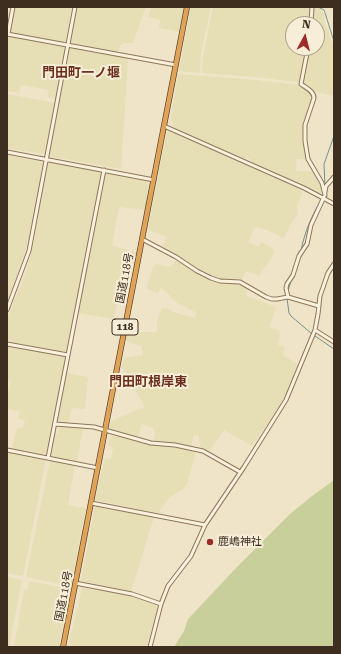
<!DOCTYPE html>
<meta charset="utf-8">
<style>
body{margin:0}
#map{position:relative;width:341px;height:654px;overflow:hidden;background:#f0e4c8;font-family:"Roboto Serif",serif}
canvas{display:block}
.frame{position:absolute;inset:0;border:8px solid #3d2e20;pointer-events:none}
.north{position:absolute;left:285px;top:16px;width:40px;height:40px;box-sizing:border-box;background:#f7eed8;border:1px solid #ada18e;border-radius:50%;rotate:7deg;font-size:11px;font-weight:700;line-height:16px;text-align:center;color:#3d2e20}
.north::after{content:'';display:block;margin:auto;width:14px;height:18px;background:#9e2a2b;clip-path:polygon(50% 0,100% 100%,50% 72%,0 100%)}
</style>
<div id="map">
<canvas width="341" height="654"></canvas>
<div class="frame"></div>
<div class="north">N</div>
</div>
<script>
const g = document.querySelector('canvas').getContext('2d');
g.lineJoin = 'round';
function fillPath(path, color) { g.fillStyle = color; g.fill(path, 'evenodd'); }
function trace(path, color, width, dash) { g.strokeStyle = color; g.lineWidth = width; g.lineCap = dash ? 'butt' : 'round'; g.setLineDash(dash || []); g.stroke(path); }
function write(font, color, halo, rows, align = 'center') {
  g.font = font + ' "Roboto Serif","Noto Sans JP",serif'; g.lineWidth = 4; g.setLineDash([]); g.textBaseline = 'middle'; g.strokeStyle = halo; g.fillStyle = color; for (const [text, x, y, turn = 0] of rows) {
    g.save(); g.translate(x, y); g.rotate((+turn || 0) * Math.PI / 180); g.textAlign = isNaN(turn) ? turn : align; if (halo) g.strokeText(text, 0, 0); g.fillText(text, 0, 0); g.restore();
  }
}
fillPath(new Path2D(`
 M15,7h57l-7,36 -55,-10z
 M77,7h69l-13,36h-9l-4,3 -2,6 -48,-9z
 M152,7h25l8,1 -5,24 -21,-4 1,-8 -12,-3z
 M191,7h20l-10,47 -1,19 -21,-2z
 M213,7h98l-1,17h-17v24h14l-7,33 -3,1 -42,-5 -53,-4 1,-18z
 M314,7l7,2 2,3 2,13 3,5 5,14 1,11v41l-18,-4 -10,-6 -3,-4 7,-34h7v-24h-4z
 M7,36l58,11 -9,52 -8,-2v-7l-27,-5 -2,8 -12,-2z
 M70,48l58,10 -7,111 -72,-13z
 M178,74l78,6 44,5 7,5 5,5v3l-7,21 -2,13 1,12 3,15h-10l-1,12h17l9,18 -1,5 -67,-30 -7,-7 -4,2 -68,-31 -4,-9z
 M7,94l48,9 -10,51 -38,-6z
 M170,130l132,59v4l-5,14 1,7 -8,11 -6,13 -19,-9 -7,-2 -4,1 -6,14 11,5 2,-5 11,6 2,3 -3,9 -8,9 -4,7 -13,-5 -5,10 -5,-2h-13l-7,-2 -17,-8 -37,-23 5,-9 -19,-7 6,-35 13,-64z
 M7,155l36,7 -5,34 -12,54 -19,52z
 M48,161l54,11 -35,180 -60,-11v-22l18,-44 7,-24z
 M105,172l41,8 3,4 -3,26 -27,-3 -7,38 24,8 -1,6 -15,36 -7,24 -35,-6z
 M177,260l34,19 9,4 19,1 9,4 -3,7 31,12 -2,8 -5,12 10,3 1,4 -2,11 7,2 -2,8 16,10 -14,33 -33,48 -28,-16 -15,22 -8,-3 -1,-2 -1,-11 -5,-1 -3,13 -20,-5 -18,-2 2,-8 -2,-5 -11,-4 -4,13 -29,-7 2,-9 34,-14 -23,-40 2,-9 19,-3 -1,-9 -9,-2 -7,-4 1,-8h30v-13l5,-11 9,1 2,3 21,6 3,-5 -20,-10 -14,-14 -3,-1 -2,5 -12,-4 7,-22 2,-2 2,-1 14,3z
 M7,345l59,11 -19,99 -35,-6 5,-21h6l2,-7 -7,-3 2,-7 -13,-2v-13l4,-14 -4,-3z
 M67,373l21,4 -3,32 -13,-1 -3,15h-12z
 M59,426l24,2 -6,33 -27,-5 5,-22h3z
 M116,435l35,9 24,2 21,6 -9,32 -4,5 -14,9 -11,15 -63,-13 10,-42 6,1 2,-12 -5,-2 3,-8z
 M7,452l39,7 -23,117 -16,-3z
 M50,460l25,4 -7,41 18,3 -15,78 -45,-9z
 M95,506h3l56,11 -23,74 -50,-10z
 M7,577l15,3 -13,67h-2z
 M29,581l41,8 -11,58h-45l10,-58h4z
 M82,588l50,8 26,10 -11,41h-79z`), '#e6deb5');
fillPath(new Path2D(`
 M334,480v167h-160l10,-16 4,-12 49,-52 53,-53 22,-18z`), '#c9cf9b');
trace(new Path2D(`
 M318,7c1,1 5,2 6,3 1,2 8,26 10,31
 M325,186l-1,-22 10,-28
 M301,251c3,-17 10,-34 19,-49
 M288,291l3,-10
 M287,298l2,15 2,3 21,18
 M315,336l19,13`), '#6f938a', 1);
const minor = new Path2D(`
 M311,24l1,-17
 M7,34l169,31
 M8,34l5,-27
 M308,48l-7,36c5,4 13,7 13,14l-9,27v16l3,18 14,24 3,12
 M164,126l140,62 19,10 11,6
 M7,152l147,28
 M325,192l1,-6 8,-9
 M142,239l34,18 21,14 14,7 9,3 20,1 26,15 6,2h5l11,-2 31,9
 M288,297l-2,-9 1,-4 6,-9 6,-19 8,-12 4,-19 13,-28
 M7,310l22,-59 46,-244
 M315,330l19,12
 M7,344l61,11
 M55,424l39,3 57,16 24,2 28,6 37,21
 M7,450l91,18
 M48,458l56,-288
 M91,503l114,22
 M75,583l57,11 29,10
 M150,647l11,-43 7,-18 23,-30 14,-31 39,-58 42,-67 29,-70 3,-16 2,-18 8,-23 6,-9`);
const highway = new Path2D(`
 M63,647l124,-640`);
trace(minor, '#8d765c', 5);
trace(highway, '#5b4430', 6);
trace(minor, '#faf1dc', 3);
trace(highway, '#e0a458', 4.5);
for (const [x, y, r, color] of [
 [210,542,4,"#9e2a2b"]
]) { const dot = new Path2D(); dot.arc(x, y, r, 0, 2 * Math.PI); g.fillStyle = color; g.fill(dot); trace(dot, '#f7eed8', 1.5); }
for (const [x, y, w] of [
 [125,327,26]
]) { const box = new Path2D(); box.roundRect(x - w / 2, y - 8, w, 16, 3); g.fillStyle = '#f7eed8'; g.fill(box); trace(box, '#3d2e20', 1); }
write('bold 10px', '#3d2e20', null, [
 ["118",125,327]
]);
write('11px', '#3d2e20', '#f7eed8', [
 ["国道118号",125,278,-79],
 ["国道118号",64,596,-79]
]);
write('11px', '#3d2e20', '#f7eed8', [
 ["鹿嶋神社",218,542]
], 'left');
write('bold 13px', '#6b2e1e', '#f7eed8', [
 ["門田町一ノ堰",81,73],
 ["門田町根岸東",148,382]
]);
</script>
